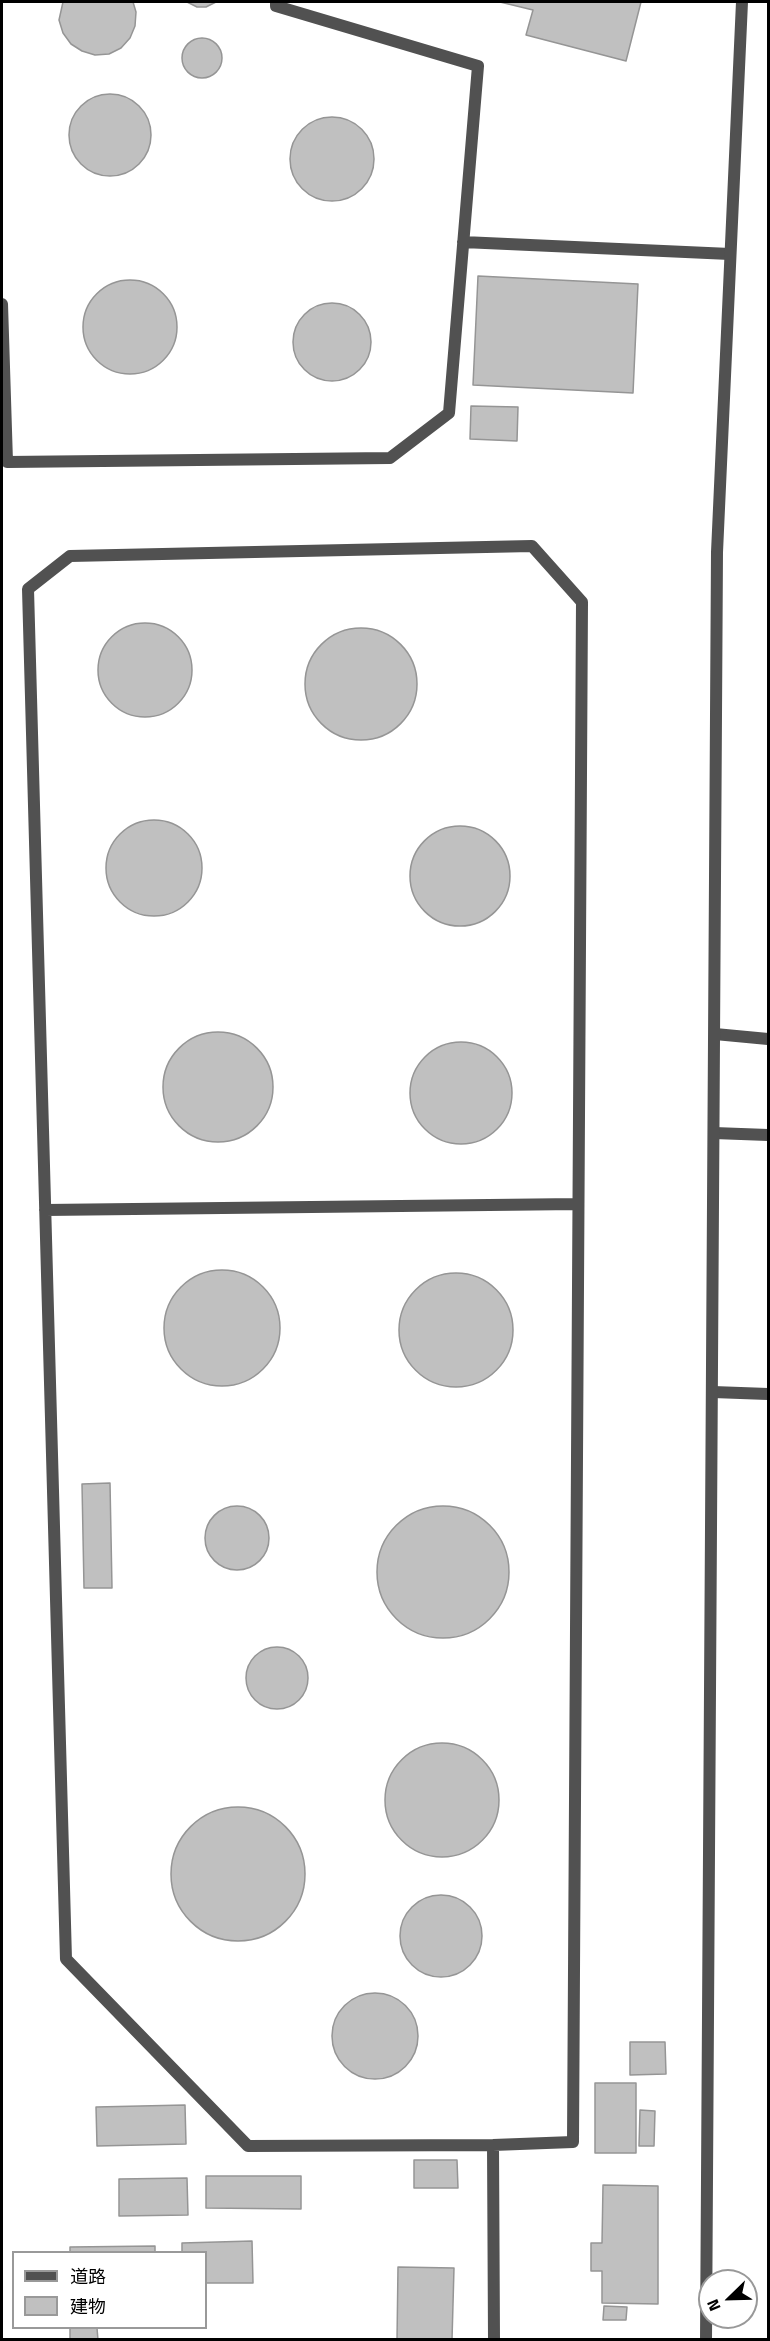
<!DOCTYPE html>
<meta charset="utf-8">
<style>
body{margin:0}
#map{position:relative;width:770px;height:2341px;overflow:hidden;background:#fff;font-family:"Titillium Web","Noto Sans JP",sans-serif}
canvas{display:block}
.frame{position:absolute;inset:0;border:3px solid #000;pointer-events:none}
.legend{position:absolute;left:12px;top:2251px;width:195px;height:78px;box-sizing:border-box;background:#fff;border:2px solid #999;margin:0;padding:8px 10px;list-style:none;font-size:18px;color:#000}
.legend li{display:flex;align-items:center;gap:12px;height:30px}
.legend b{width:30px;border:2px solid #999}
.north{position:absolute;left:698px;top:2269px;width:60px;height:60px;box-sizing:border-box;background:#fff;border:2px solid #999;border-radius:50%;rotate:247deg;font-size:16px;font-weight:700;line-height:24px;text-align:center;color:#000}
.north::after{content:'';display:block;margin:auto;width:21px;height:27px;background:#000;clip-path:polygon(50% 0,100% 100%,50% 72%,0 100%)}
</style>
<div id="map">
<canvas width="770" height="2341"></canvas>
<div class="frame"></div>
<ul class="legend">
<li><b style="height:8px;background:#515151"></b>道路</li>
<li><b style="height:16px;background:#c0c0c0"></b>建物</li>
</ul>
<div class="north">N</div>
</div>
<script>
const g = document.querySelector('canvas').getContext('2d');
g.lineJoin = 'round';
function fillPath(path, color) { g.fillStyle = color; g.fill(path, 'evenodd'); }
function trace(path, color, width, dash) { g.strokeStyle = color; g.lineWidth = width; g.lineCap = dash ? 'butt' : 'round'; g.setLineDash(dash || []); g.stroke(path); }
const building = new Path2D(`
 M63,2h70l3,10 -1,14 -5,12 -9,10 -12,6 -14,1 -13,-4 -11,-7 -8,-11 -4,-13z
 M187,2h29l-10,5h-9z
 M500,2h141l-15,59 -100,-26 7,-25z
 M182 58a20 20 0 1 1 40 0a20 20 0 1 1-40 0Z
 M69 135a41 41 0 1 1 82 0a41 41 0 1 1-82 0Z
 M290 159a42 42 0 1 1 84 0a42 42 0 1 1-84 0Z
 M478,276l160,8 -5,109 -160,-8z
 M83 327a47 47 0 1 1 94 0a47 47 0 1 1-94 0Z
 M293 342a39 39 0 1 1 78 0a39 39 0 1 1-78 0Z
 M471,406l47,1 -1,34 -47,-2z
 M98 670a47 47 0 1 1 94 0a47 47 0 1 1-94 0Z
 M305 684a56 56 0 1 1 112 0a56 56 0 1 1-112 0Z
 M106 868a48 48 0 1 1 96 0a48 48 0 1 1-96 0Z
 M410 876a50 50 0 1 1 100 0a50 50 0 1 1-100 0Z
 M163 1087a55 55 0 1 1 110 0a55 55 0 1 1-110 0Z
 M410 1093a51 51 0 1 1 102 0a51 51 0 1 1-102 0Z
 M164 1328a58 58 0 1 1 116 0a58 58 0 1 1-116 0Z
 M399 1330a57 57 0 1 1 114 0a57 57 0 1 1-114 0Z
 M110,1483l2,105h-28l-2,-104z
 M205 1538a32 32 0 1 1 64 0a32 32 0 1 1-64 0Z
 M377 1572a66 66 0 1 1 132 0a66 66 0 1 1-132 0Z
 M246 1678a31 31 0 1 1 62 0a31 31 0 1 1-62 0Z
 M385 1800a57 57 0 1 1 114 0a57 57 0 1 1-114 0Z
 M171 1874a67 67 0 1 1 134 0a67 67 0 1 1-134 0Z
 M400 1936a41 41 0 1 1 82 0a41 41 0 1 1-82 0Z
 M332 2036a43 43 0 1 1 86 0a43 43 0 1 1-86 0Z
 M630,2042h35l1,32 -36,1z
 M595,2083h41v70h-41z
 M185,2105l1,39 -89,2 -1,-39z
 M640,2110l15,1 -1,35h-15z
 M414,2160h43l1,28h-44z
 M206,2176h95v33l-95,-1z
 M187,2178l1,37 -69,1v-37z
 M603,2185l55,1v118l-56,-1v-32h-11v-28h11z
 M252,2241l1,42h-47v-31h-24v-9z
 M155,2246v6h-85v-5z
 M398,2267l56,1 -2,72h-55z
 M604,2306l23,1 -1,13h-23z
 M70,2328h27l1,12h-28z`);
fillPath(building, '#c0c0c0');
trace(building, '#959595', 1.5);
trace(new Path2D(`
 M463,242l267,12
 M2,304l5,158 383,-4 59,-45 29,-347 -202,-60v-4
 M532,546l50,56 -9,1540 -80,3 -245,1 -182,-187 -38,-1370 42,-33z
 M715,1034l53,5
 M714,1133l54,2
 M45,1210l533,-6
 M713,1392l55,2
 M493,2145l1,195`), '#515151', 12);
trace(new Path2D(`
 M706,2340l11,-1788 25,-550`), '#515151', 12);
</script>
